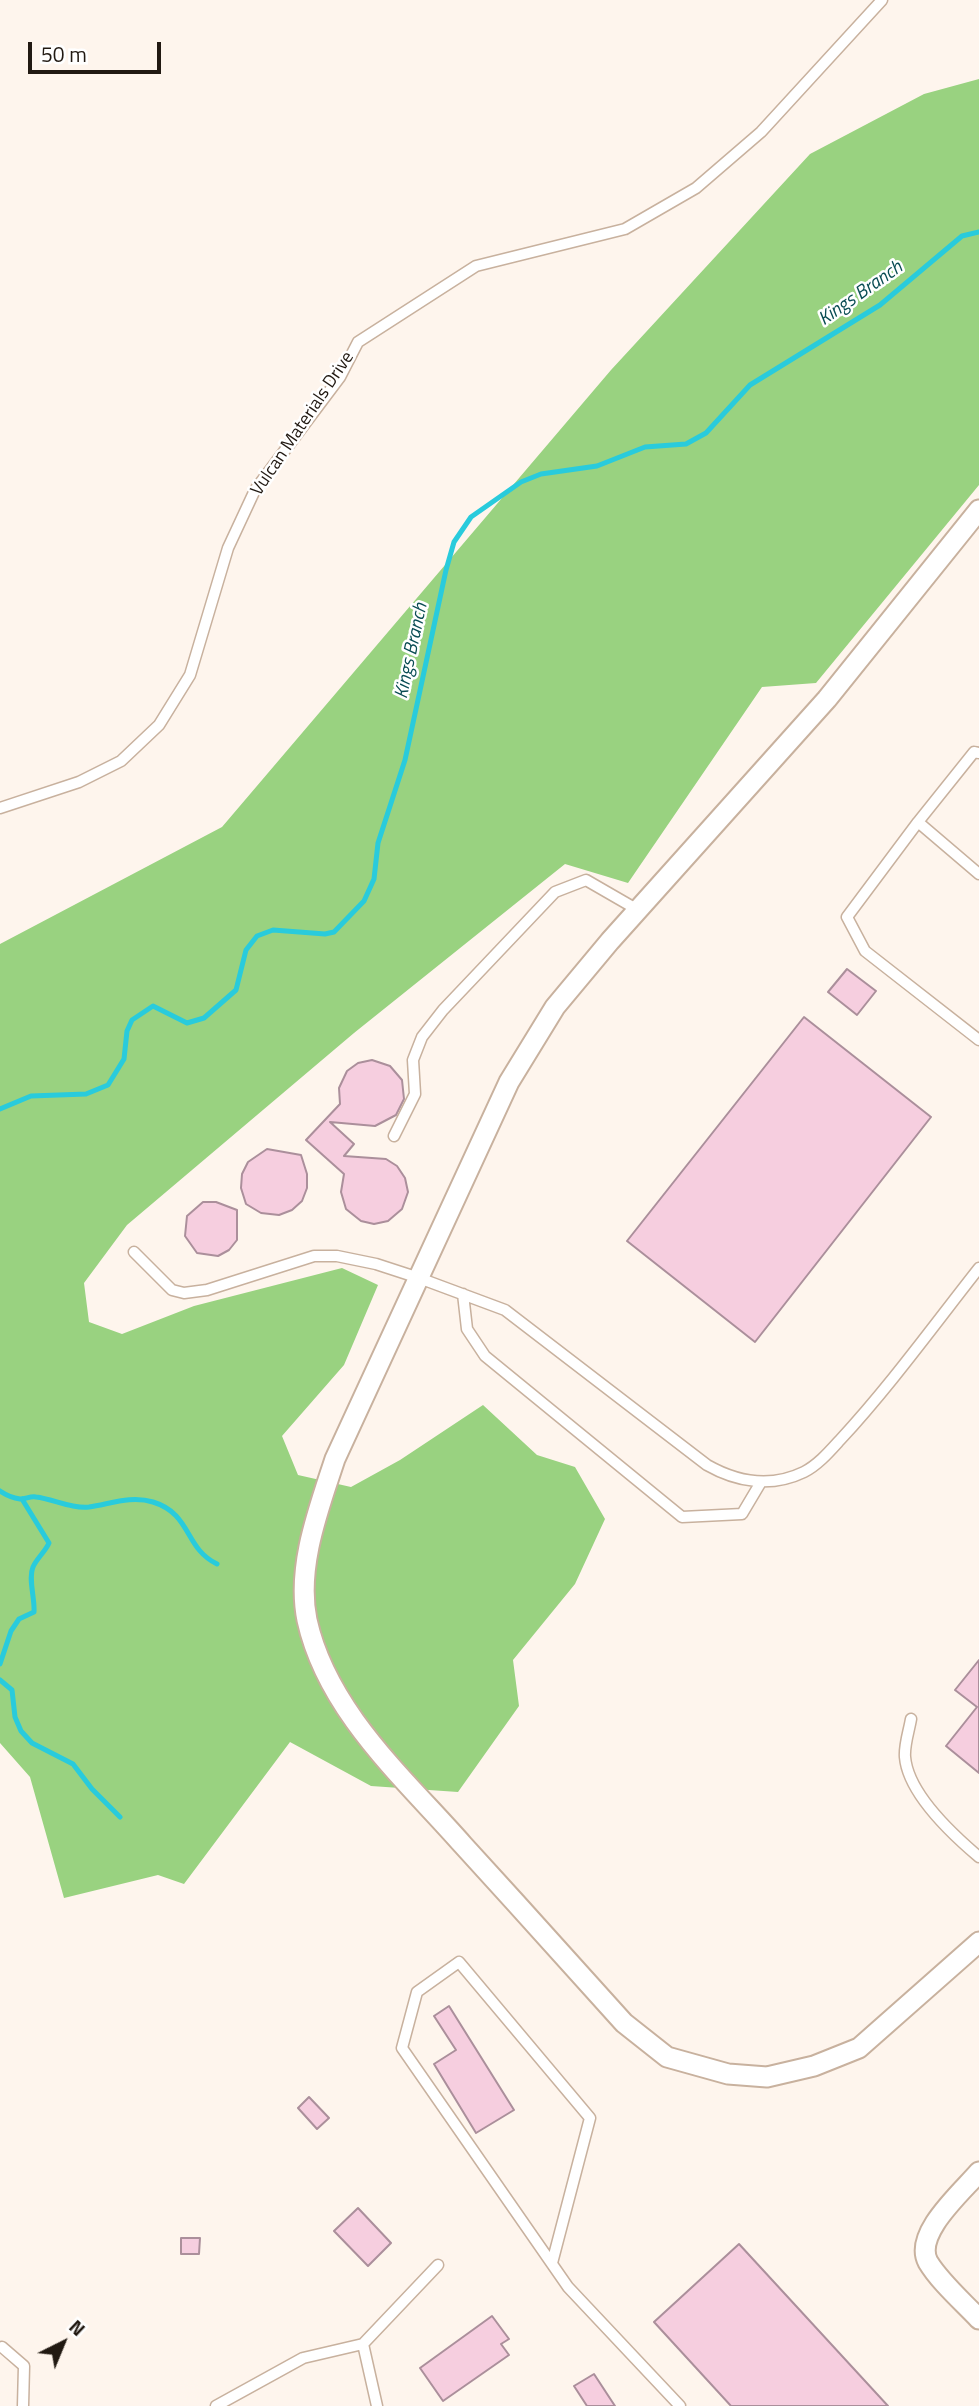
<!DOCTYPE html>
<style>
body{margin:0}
#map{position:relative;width:979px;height:2406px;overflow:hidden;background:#fef5ed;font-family:"Titillium Web",sans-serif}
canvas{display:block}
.north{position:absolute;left:28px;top:2308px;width:70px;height:70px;-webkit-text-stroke:5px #fff;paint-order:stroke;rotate:43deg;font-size:19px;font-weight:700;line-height:28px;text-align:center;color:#211912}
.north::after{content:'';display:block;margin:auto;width:24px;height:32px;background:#211912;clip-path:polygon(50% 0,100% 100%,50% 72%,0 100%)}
.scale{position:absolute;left:28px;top:42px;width:133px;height:32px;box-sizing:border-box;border:4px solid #211912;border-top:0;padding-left:9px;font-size:21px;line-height:24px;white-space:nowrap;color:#211912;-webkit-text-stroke:5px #fff;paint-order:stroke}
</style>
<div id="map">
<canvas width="979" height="2406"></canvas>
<div class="north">N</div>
<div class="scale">50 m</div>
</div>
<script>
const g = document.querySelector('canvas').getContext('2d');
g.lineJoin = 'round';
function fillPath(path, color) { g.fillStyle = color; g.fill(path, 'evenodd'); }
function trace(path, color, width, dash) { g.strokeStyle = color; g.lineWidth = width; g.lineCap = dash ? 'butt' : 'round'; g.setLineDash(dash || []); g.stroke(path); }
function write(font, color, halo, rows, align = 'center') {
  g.font = font + ' "Titillium Web",sans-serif'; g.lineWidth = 5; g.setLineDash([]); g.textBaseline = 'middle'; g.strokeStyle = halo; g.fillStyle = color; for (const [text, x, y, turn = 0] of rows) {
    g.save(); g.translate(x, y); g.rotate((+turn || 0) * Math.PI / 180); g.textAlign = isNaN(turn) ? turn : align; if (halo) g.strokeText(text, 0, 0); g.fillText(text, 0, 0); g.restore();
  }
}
fillPath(new Path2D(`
 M979,79v406l-163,198 -54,4 -134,196 -63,-19 -211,169 -227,192 -43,58 5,39 33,12 72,-28 148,-38 36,17 -34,80 -62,71 16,39 53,12 49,-27 83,-55 54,50 38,12 30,52 -30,65 -62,76 6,46 -61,86 -87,-6 -81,-44 -106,142 -26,-9 -94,23 -34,-121 -30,-34v-799l222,-117 389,-457 199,-216 114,-60z`), '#99d280');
trace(new Path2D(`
 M0,1109l31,-13 55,-2 22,-9 16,-26 3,-28 5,-11 21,-14 34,17 17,-5 32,-28 10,-40 11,-14 16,-6 52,4 9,-2 30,-31 10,-22 4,-36 27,-83 41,-190 8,-28 17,-25 50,-35 20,-8 56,-8 48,-19 41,-3 20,-11 44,-48 130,-80 82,-69 17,-4
 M0,1491c6,4 13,7 20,8 6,0 10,-3 16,-2 17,2 36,12 53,10 21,-3 42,-12 64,-5 39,12 31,46 64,62
 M0,1664l11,-33 8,-12 15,-7c1,-14 -6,-33 -1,-45 4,-9 12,-15 16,-24l-27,-44
 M0,1680l12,10 3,27 6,14 11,12 41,21 19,25 28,28`), '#29cbdc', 5);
const building = new Path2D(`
 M847,969l29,22 -19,24 -29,-23z
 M804,1017l127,100 -176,225 -128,-101z
 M372,1060l18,6 12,14 2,19 -8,16 -21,11 -45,-4 24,22 -10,12 42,3 11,7 8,12 3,14 -6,17 -14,12 -14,3 -13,-3 -15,-12 -5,-17 3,-18 -38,-34 34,-36 -1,-16 8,-17 11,-8z
 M267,1149l34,6 6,19v14l-5,13 -10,9 -13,5 -18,-2 -15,-9 -5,-16 1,-14 6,-12z
 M203,1202h13l21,8v30l-8,10 -11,6 -21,-3 -12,-17 2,-20z
 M979,1660v113l-33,-27 31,-39 -22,-17z
 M449,2006l65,104 -38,23 -42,-69 22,-14 -22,-34z
 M309,2097l20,21 -12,11 -19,-21z
 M358,2208l33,35 -23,23 -34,-35z
 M181,2238h19l-1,16h-18z
 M739,2244l149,162h-157l-77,-84z
 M492,2316l17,23 -8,5 8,11 -66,46 -23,-33z
 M594,2374l21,32h-28l-13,-20z`);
fillPath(building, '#f6cedf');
trace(building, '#ab8f9b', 2);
const lane = new Path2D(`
 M0,808l79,-26 42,-21 38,-36 31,-50 38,-127 27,-58 85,-113 18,-35 118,-76 149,-37 71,-41 65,-56 121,-132
 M918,822l56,-70 5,1
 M979,874l-61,-52 -71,95 18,34 114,89
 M394,1136l21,-42 -2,-34 9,-23 21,-27 112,-118 31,-12 52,30
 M134,1252l38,38 12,3 23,-3 107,-34h23l39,8 43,14 86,32 202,155c30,17 64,23 97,7 14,-7 26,-21 36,-32 50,-54 94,-115 139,-172
 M463,1294l4,35 18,27 197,161 60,-3 19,-32
 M911,1719c-2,12 -7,26 -6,38 3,36 48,78 74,100
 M552,2263l38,-145 -131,-156 -42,30 -15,56 166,239 112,119
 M2,2347l22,19 -1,40
 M216,2406l87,-48 60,-14
 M377,2406l-14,-62 75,-79`);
const street = new Path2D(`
 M979,510l-152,189 -217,242 -55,66 -46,75 -174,377c-16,49 -39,108 -28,161 20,91 97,158 156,225 54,59 107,118 161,178l43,34 61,17 39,3 47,-11 45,-18 120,-106
 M979,2172c-17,20 -66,62 -51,90 12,20 35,40 51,57`);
trace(lane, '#c8b19e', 13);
trace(street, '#c8b19e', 23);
trace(lane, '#fff', 10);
trace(street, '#fff', 19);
write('18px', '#211912', '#fff', [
 ["Vulcan Materials Drive",303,424,-56]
]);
write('italic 19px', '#094c53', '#fff', [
 ["Kings Branch",861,294,-35],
 ["Kings Branch",412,651,-78]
]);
</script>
